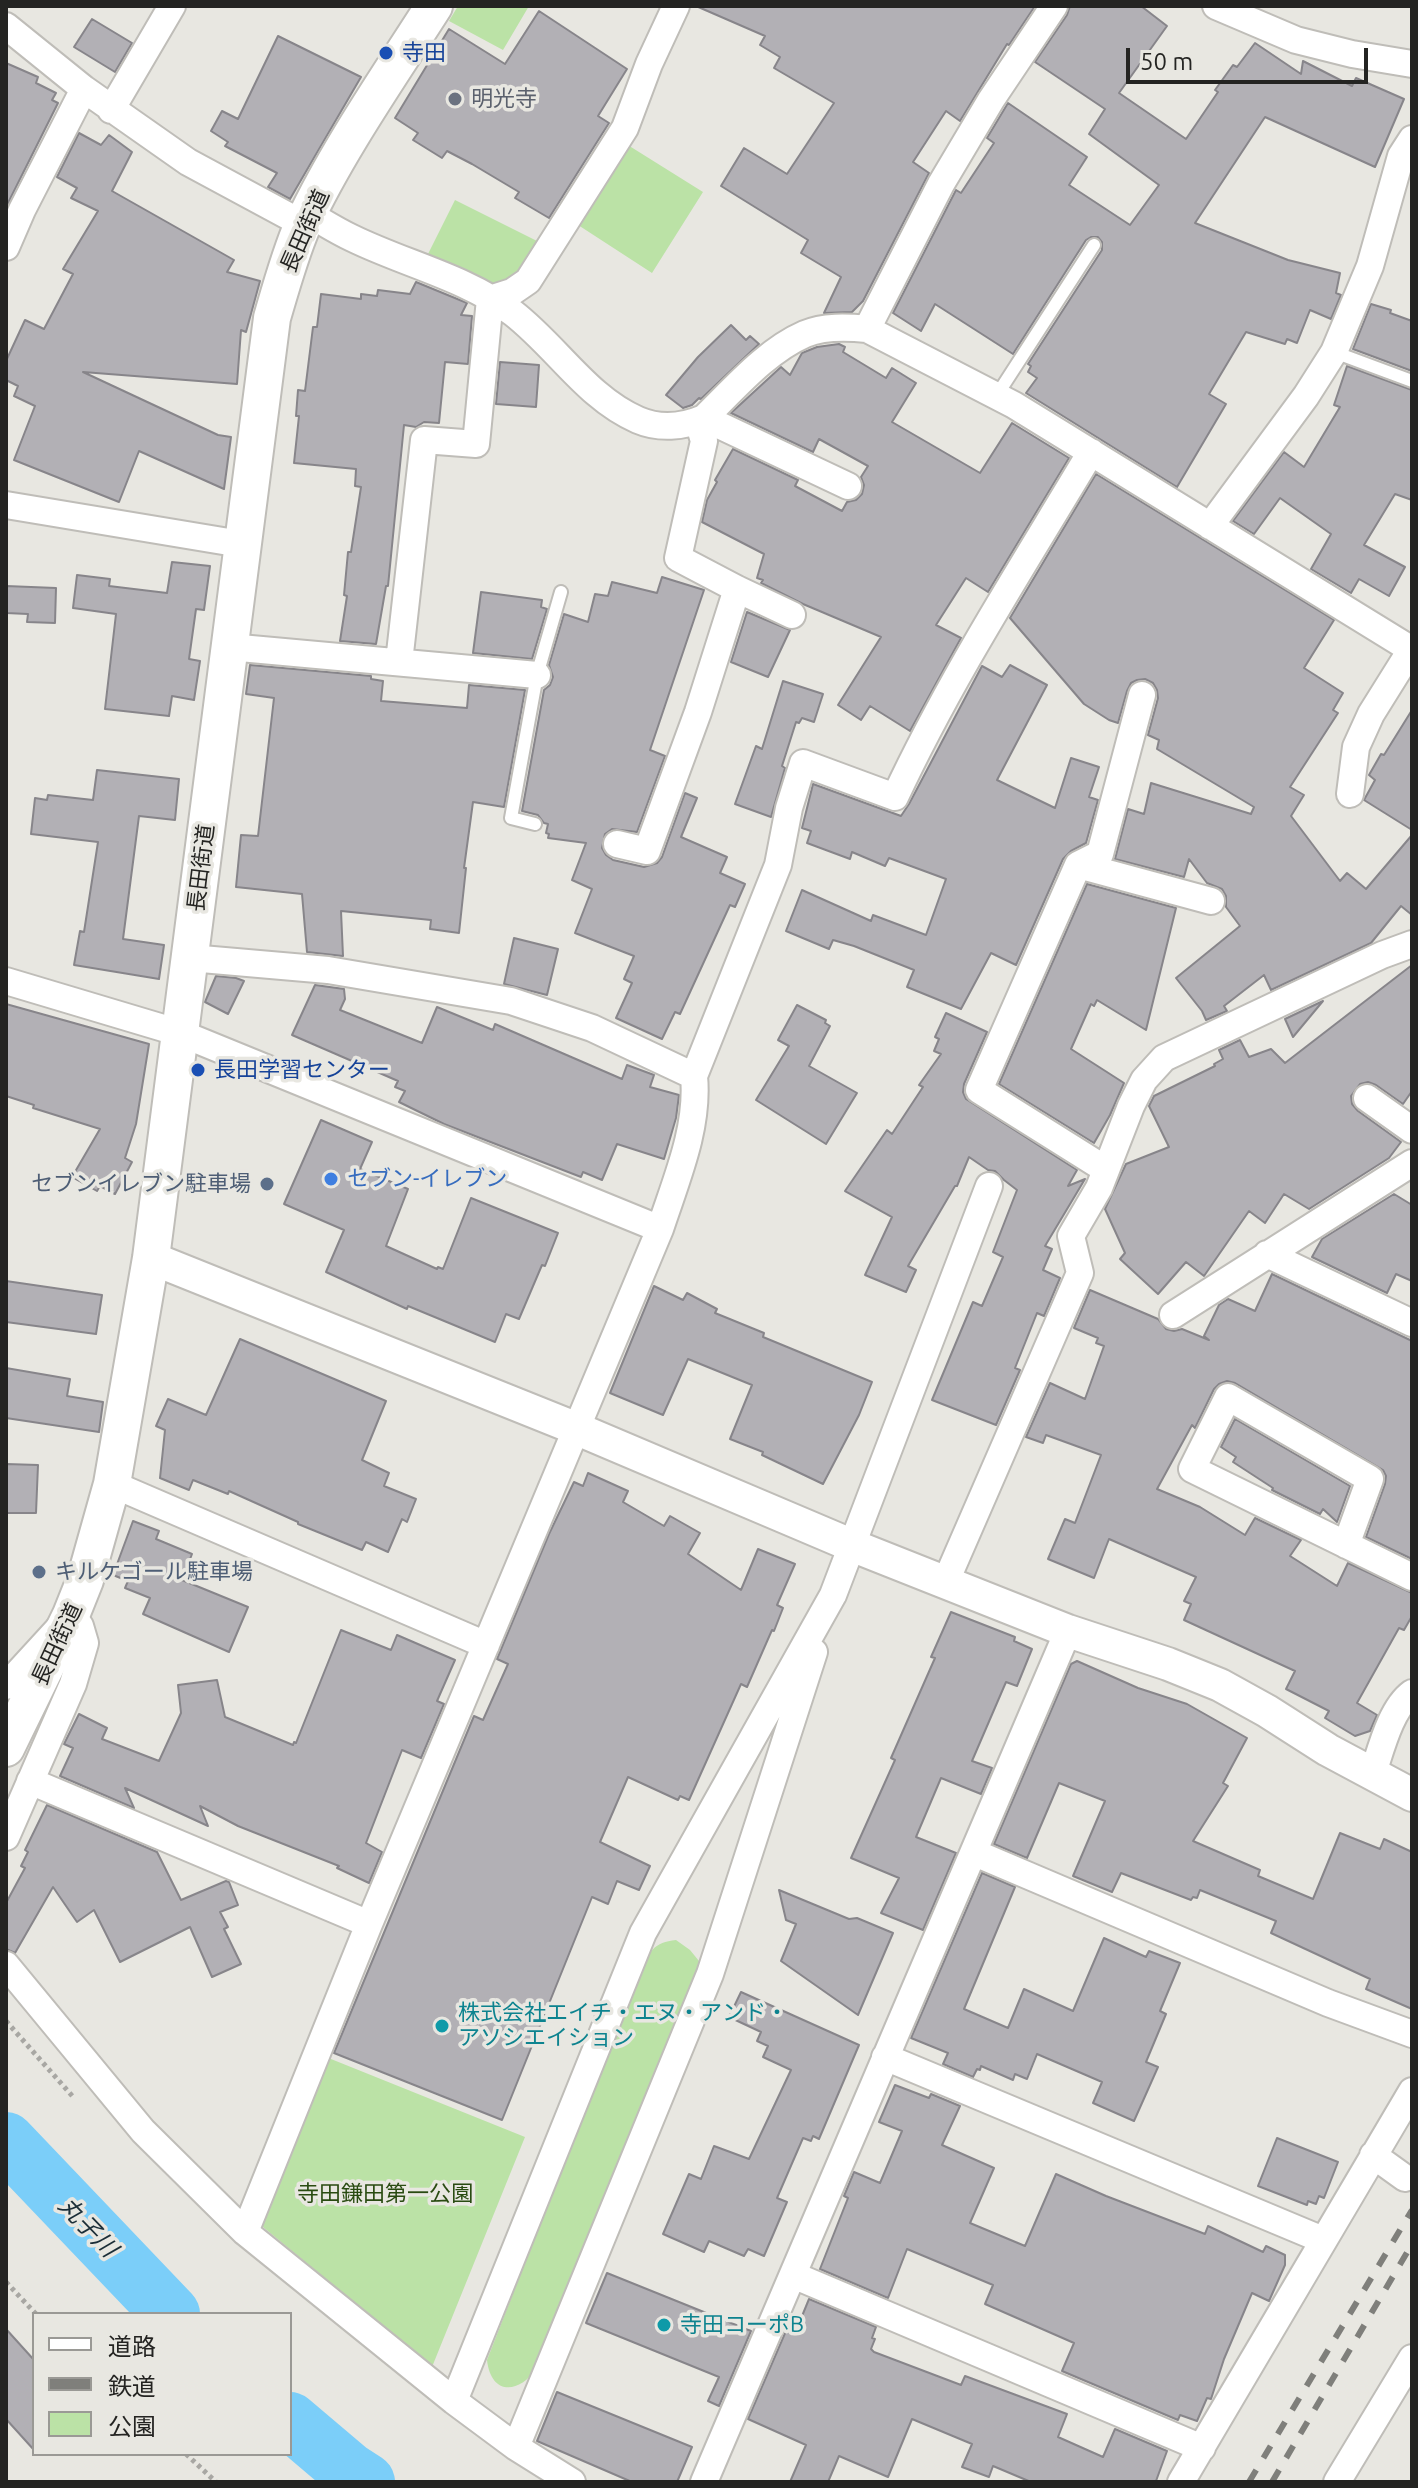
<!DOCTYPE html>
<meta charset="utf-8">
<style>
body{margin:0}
#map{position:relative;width:1418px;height:2488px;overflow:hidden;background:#e8e7e1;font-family:Ubuntu,"Noto Sans JP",sans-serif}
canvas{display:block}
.frame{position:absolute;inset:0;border:8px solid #242422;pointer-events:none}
.legend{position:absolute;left:32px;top:2312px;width:260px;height:144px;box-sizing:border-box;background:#e8e7e1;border:2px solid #9a9995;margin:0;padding:10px 14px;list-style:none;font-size:24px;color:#242422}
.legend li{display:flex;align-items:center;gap:16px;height:40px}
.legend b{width:40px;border:2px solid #9a9995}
.scale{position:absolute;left:1126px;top:48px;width:242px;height:36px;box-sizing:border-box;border:4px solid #242422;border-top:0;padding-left:10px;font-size:24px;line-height:28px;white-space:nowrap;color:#242422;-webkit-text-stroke:6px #e8e7e1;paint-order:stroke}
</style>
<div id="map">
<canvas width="1418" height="2488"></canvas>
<div class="frame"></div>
<ul class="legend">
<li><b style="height:10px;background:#fff"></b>道路</li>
<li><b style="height:10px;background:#7f7f7b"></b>鉄道</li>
<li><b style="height:22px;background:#bbe2a6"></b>公園</li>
</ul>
<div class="scale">50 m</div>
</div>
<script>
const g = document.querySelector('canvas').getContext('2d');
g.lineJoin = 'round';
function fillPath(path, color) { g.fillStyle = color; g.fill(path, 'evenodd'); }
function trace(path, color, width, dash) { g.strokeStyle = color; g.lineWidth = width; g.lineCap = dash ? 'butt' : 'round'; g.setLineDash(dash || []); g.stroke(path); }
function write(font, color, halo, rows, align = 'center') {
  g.font = font + ' Ubuntu,"Noto Sans JP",sans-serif'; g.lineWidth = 7; g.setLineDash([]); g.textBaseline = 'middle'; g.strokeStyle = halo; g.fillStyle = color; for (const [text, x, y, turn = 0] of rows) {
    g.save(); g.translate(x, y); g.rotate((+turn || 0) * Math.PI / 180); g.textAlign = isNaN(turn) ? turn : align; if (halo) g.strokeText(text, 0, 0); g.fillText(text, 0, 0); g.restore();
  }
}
fillPath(new Path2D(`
 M458,6h71l-26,44 -54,-29z
 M623,142l80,50 -51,81 -77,-50z
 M455,200l86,43 -15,27 -28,18 -70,-34z
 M676,1940l14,10 9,11 -2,17 -160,390c-19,27 -46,27 -50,-8l152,-389c10,-19 15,-29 37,-31z
 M326,2057l199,80 -93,230 -175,-145z`), '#bbe2a6');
trace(new Path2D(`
 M6,2141l165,173
 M290,2421l59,50 17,11`), '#7bcef9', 58);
const building = new Path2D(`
 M696,6h339l-26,39 -2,-1 -47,77 -14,-10 -33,51 16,11 -66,128 -11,11 -28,1 17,-36 -40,-24 7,-13 -87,-54 23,-38 43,26 47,-71 -60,-35 6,-11 -20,-12 5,-9z
 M1070,6h71l26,20 -48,67 67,46 32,-47 -3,-2 18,-25 4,2 18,-24 46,31 2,-13 49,25 4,-8 48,21 -29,68 -110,-50 -70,106 93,37 52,13 -4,20 5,2 -10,24 -21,-9 -13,33 -10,-4 -2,5 -39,-12 -37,62 17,10 -49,83 -151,-94 11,-15 -9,-6 3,-6 -3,-2 74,-114v-8l-4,-5h-7l-5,3 -73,114 -78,-50 -14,27 -28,-18 63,-123 5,3 33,-50 -7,-5 21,-35 79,54 -18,28 61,40 29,-40 -70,-51 16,-25 -70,-47 32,-47z
 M539,11l88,58 -29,47 11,7 -60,95 -34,-20 4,-6 -47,-28 -25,-13 -5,7 -29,-18 5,-7 -23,-15 54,-89 56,35z
 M92,19l40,24 -17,29 -41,-25z
 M278,36l83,41 -71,122 -22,-12 9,-14 -52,-27 3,-4 -17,-11 11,-20 16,8z
 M6,63l32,14 -2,6 20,10 -4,7 6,3 -52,104z
 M79,133l22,12 8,-10 23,17 -20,39 122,69 -7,12 33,9 -14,51 -5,-2 -4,54 -154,-12 135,63 13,2 -7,52 -85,-38 -20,51 -105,-42 21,-54 -21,-10 4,-10 -12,-6v-19l19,-41 19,9 29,-55 -10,-5 35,-58 -27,-13 6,-10 -20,-11z
 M416,282l51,21 -6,12 11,1 -4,48 -23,-2 -6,61 -15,-1 -8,5 -12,-2 -16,161h-2l-10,58 -36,-3 7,-45 -3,-1 4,-43h3l10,-65 -6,-1 1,-17 -62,-6 5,-47h-3l2,-26 7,1 8,-64h4l4,-33 40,5v-5l16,2 1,-6 32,4z
 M1371,304l20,6 -1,3 22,8v50l-59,-22z
 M731,325l15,15 4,-4 9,8 -58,55 -2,-1 -7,7 -9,3 -17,-13 32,-38z
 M839,344l6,3 -2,5 43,26 6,-10 24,15 -24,39 88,51 32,-50 57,35 -81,134 -22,-14 -30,47 25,13 -51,93 -40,-25 -9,14 -23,-15 43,-68 -78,-33 -42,-21 2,-3 -6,-2 7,-24 -62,-32 5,-22 10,-18 -2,-2 18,-31 65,31 -3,6 47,25 5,-9 9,-2 6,-6 2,-9 -3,-8 7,-11 -49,-27 -6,13 -82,-39 50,-46 9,8 12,-22 15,-6z
 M500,362l39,3 -3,42 -40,-3z
 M1347,366l65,24v110l-17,-6 -31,51 41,22 -16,29 -30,-17 -8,14 -40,-24 20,-35 -51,-36 -26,36 -21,-13 51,-69 20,15 36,-60 -6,-2z
 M1096,474l238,146 -30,48 39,25 -10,17 5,3 -48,74 14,8 -13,21 49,65 7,-8 19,16 46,-54v80l-11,-9 -30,37 -100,47 -7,-15 -40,31 3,5 -21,9 -4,-9 -26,-33 64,-52 -14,-19v-11l-4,-7 -15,-6 -18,-24 -5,18 -69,-18 13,-50 16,5 7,-31 100,31 3,-7 -97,-58 2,-9 -11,-5 10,-37 -1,-8 -4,-7 -8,-4 -8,1 -6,3 -4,8 -9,32 -9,-3 -25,-16 -74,-86z
 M172,562l38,4 -6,44 -8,-1 -7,50 11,2 -6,39 -22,-4 -3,20 -64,-7 11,-95 -43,-6 4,-33 33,4 -1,7 58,7z
 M662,577l42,13 -54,160 15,6 -28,76 -25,-3 -7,5 -3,14 4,7 7,5 31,7 13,-4 5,-6 23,-64 12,5 -16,39 46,20 -7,16 25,11 -10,23 -5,-2 -50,109 -5,-2 -13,27 -46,-21 16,-35 -8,-4 10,-23 -59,-23 17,-44 -20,-9 14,-37 -38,-5 1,-4 -3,-1 2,-9 -4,-1 -6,-8 -16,-4 22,-121 6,-5 3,-8 -4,-12 15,-51 24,8 7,-28 13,2 4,-14 45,11z
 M6,586l50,2 -1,35 -28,-1 1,-8 -22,-1z
 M481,592l61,8 -1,7 6,2 -15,50 -59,-6z
 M747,612l43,18 -22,47 -37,-15z
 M250,665l121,11v3l12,2 -2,20 86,7 2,-23 56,5 -21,117 -31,-5 -9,66h2l-7,65 -29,-4 1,-9 -90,-9 2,45 -36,-4 -5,-58 -66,-7 5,-52 17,1 16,-138 -28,-4z
 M1010,665l37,20 -50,95 58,28 16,-50 28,9 -10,30 9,3 -12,43 -15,8 -8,8 -47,106 -25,-12 -30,56 -54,-22 7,-17 -60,-24 -21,-6 -4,9 -43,-18 16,-41 69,31 2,-6 53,20 20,-56 -57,-21 -4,8 -33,-14 -2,7 -43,-16 4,-12 -9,-3 11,-44 88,32 8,-12 73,-138 20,11z
 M783,681l40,13 -9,28 -12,-4 -3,5 -3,-1 -14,44 3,2 -14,49 -36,-13 21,-58 6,3z
 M1412,710v120l-48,-30 11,-20 -6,-5 12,-21 3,1z
 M97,770l82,9 -4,41 -36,-4 -16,123 41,6 -5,34 -85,-14 6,-34 4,1 14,-90 -67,-8 4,-36 12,2 1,-5 45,5z
 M1087,884l89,24 -30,122 -49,-30 -3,6 -3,-2 -20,45 53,34 -14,32 -16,28 -95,-59z
 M514,938l44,11 -11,46 -43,-11z
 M1412,965v126l-9,13 -27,-19 -8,-3 -8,2 -9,12 1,8 6,7 43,31 -12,16 -80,51 -25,-15 -19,29 -16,-12 -45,65 -18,-14 -28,32 -38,-35 5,-6 -20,-44 21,-45 43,-17 -20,-41 5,-10 61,-30 -1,-2 9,-5 -4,-9 21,-10 9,17 22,-8 14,14z
 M216,976l20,2 8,3 -16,33 -23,-12z
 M315,985l29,4 1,10 -5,11 82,33 15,-36 56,23 2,-6 127,55 5,-14 27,10 -4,12 29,8 -3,23 -12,41 -47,-15 -15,36 -19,-8 -2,5 -137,-53 -45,-22 6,-11 -10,-4 3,-6 -106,-46z
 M1323,1001l-30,36 -8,-18z
 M6,1004l143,40 -13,80 -11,34 7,4 -17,32 -15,-8 -3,5 -25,-14 28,-48 -67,-21 1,-3 -28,-9z
 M797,1005l29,15 -1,3 5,3 -21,40 48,27 -31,51 -70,-44 33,-54 -11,-6z
 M946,1013l41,19 -23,52 -1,8 3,7 111,71 -9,16 17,-7 -40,67 7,3 -9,21 17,8 -16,38 -7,-3 -22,55 5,2 -24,55 -64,-25 41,-98 9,4 21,-49 -10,-5 24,-62 -13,-10 -9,-9 -7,-1 -19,-13 -12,29h-2l-47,80 8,4 -10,22 -41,-17 27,-58 -47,-26 42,-61 5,4 31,-47 -4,-2 22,-31 -7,-3 5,-12 -4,-2z
 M321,1120l51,22 -12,27 48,20 -22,57 51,23 1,-2 5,2 28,-71 87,35 -13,33 -3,-1 -23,54 -13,-5 -11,28 -87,-36 -1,3 -81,-37 18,-42 -60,-26z
 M1394,1194l18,11v76l-16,-7 -9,19 -75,-36 10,-18z
 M1272,1274l140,67v218l-46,-22 19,-53 1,-8 -3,-6 -148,-87 -8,-2 -8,3 -5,5 -19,39 -3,-3 -35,64 43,18 45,28 10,-17 46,22 -11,16 47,30 11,-23 64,30v23l-8,14 -5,-2 -42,75 20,12 -7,16 -15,5 -30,-18 4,-7 -43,-22 9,-18 -111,-51 7,-16 -7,-3 12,-24 -87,-38 -15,39 -46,-19 17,-40 10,4 26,-68 -55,-20 -3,8 -17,-6 24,-54 35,16 19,-53 -8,-3 2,-5 -24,-10 16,-38 68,29 8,10 8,2 8,-2 27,11 -5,-4 15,-31 9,-6 27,12z
 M6,1281l96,14 -6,39 -90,-12z
 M654,1286l29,14 4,-7 30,16 -2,4 49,20 -1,4 109,45 -13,33 -36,69 -61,-29 1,-3 -33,-13 22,-54 -64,-26 -25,56 -53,-22z
 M240,1339l146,62 -24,59 27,13 -5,13 32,13 -9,23 -5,-3 -14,33 -22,-10 -4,8 -64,-26v-2l-69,-31 -1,3 -35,-14 -4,10 -29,-12 5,-48 -9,-4 12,-27 38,16z
 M6,1368l64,11 -3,17 36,6 -4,30 -93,-14z
 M1235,1419l115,67 -13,36 -14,-13 -3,5 -48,-24 1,-2 -40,-26 3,-5 -15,-10z
 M6,1464l32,1 -2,48h-30z
 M588,1473l40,18 -5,11 41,24 6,-10 30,17 -12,21 53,36 17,-41 37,15 -18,41 6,3 -9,23 -2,-1 -25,57 -6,-3 -52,116 -9,-4 -2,4 -50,-23 -28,65 50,24 -11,24 -22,-9 -9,23 -16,-7 -90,223 -168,-67 140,-337 9,4 25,-56 -11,-5 52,-125 25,-52 9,4z
 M133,1521l26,10 -3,8 36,15 -10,26 66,27 -19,45 -86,-38 7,-16 -25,-10 3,-7 -15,-6z
 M951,1612l64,25 -1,4 18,8 -15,37 -11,-4 -34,79 20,7 -11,26 -40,-16 -25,59 40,16 -33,77 -42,-17 18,-35 -48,-20 44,-98 -4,-2 44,-100 -4,-1z
 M341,1630l50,20 6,-15 58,25 -18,41 7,3 -23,54 -19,-8 -36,93 16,9 -13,31 -32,-15 2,-2 -101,-40 -38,-20 8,20 -83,-38 9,20 -74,-32 13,-28 -9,-4 15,-30 28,14 -5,11 57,22 22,-48 -3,-28 39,-5 8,37 68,28 1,-3 2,1z
 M1077,1661l61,27 49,16 60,34 -24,45 5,3 -35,55 67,29 -2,6 55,23 27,-66 40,16 4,-10 28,13v157l-46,-20 4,-10 -99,-46 5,-12 -76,-31 -3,8 -4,-1 -2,3 -70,-27 -9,19 -39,-16 32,-75 -46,-18 -32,75 -33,-14 77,-180z
 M47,1805l110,47 24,48 45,-19 3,1 9,23 -18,7 8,15 -4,2 17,35 -29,13 -22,-50 -70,35 -26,-52 -17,12 -24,-35 -38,66 -9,-4v-46l19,-35 -4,-2 7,-14 -3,-2z
 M982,1873l33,14 -51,122 44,19 16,-39 49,22 31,-73 42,19 3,-6 31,12 -20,48 6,3 -20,48 12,5 -24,54 -41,-18 9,-21 -65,-28 -10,25 -12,-5 -2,6 -32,-14 -1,4 -3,-1 -4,8 -30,-13 5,-11 -37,-15z
 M779,1890l70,29 8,-1 36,15 -35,82 -77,-54 15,-37 -10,-4z
 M741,1992l118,53 -40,94 -6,-3 -2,5 -8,-3 -26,60 10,4 -23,54 -16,-7 -4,7 -35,-15 -5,11 -41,-18 26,-60 12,5 13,-33 35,13 42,-89 -28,-13 5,-11 -11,-5 4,-9 -32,-15z
 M895,2085l34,13 2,-4 29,12 -18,39 52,23 -24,55 55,23 31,-72 50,22 99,38 3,-8 55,26 3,-6 19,9v10l-16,36 -17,-8 -28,66 -13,40 -4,-1 -10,23 -17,-6 -2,5 -116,-49 12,-28 -89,-39 8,-19 -86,-36 -19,49 -68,-29 28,-71 -4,-2 10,-24 26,11 22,-52 -23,-9z
 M1277,2138l61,24 -14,36 -5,-2 -3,8 -8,-3 -1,4 -49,-19z
 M607,2273l144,58 -32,75 -11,-5 11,-24 -133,-54z
 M809,2299l67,28 -4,11 3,1 -4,10 3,3 87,33 4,-9 102,38 -9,23 45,20 12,-28 52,22 -11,30 2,1h-127l-38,-16 -4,11 -27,-10 10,-23 -60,-25 -24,58 -49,-21 -11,26h-38l16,-37 -58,-26 44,-102 8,4z
 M6,2329l28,31v90l-28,-31z
 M557,2392l135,55 -15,35h-45l-95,-41z`);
fillPath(building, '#b2b0b5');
trace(building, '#87858a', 2);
const service = new Path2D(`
 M1334,352l78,29
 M997,395l97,-150
 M535,824l-24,-6 26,-143 24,-83`);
const minor = new Path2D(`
 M1216,6l80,34 56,14 60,10
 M6,26l78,63 104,73 115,62
 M111,110l61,-104
 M309,214c14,8 28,17 43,24 53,26 113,39 161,75 44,34 74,85 125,107 21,9 45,7 66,-2 30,-29 62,-67 101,-84 19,-8 42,-7 62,-5l147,76 398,245
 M6,247l16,-37 62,-121
 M867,329l74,-145 50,-84 63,-94
 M704,418l144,68
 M698,421l6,20 -26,117 59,31 55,26
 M6,505l235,39
 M1210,526l96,-130 28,-44 36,-86 31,-110 11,-17
 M229,647l308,28
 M399,662l25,-222 52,4 14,-145 22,-7 16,-11 97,-153 24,-64 27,-58
 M1350,794l6,-47 15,-33 40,-64
 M617,844l30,7 51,-139 39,-123
 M1078,865l133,36
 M190,958l138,12 183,31 81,27 102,48 84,-211 11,-57 14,-45 92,34c56,-120 128,-231 196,-345
 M6,981l174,52 480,196 -291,695 -124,308
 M1367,1098l45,32
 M1105,1169l-126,-79 99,-225 22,-11 42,-159
 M660,1229c16,-49 39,-101 34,-153
 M1267,1254l145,69
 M1173,1315l239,-152
 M112,1484l374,161
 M1346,1545l24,-66 -142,-82 -36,72 220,108
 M946,1581l134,-308 -9,-37 28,-48 32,-82 13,-26 20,-22 218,-103 30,-11
 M6,1686l65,-71 9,11 5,17 -12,41 -67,153
 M1373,1773c8,-24 18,-65 39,-80
 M30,1781l339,143
 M975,1853l353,150 84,31
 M6,1965l137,166 102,101 209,169 62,46 56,35
 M885,2057l438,183
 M1373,2155l32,23
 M793,2275l409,173
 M454,2401l189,-468 190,-338 156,-409
 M516,2447l194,-473 104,-322
 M704,2482l364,-851
 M1181,2482l231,-391
 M1337,2482l75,-124`);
const tertiary = new Path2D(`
 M151,1258l424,170 276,117 217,86 100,33 52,21 47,26 61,39 84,45`);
const secondary = new Path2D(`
 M6,1748l65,-133 14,-35 27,-96 39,-226 121,-940c9,-31 18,-64 31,-94 34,-73 87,-149 131,-218`);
trace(service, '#bfbdb8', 16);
trace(minor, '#bfbdb8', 30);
trace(tertiary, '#bfbdb8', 36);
trace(secondary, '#bfbdb8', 40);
trace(new Path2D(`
 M6,2021l68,77
 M6,2282l30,32
 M186,2454l30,28`), '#a8a7a3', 5, [4, 4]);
trace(service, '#fff', 12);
trace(minor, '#fff', 26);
trace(tertiary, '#fff', 32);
trace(secondary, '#fff', 36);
trace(new Path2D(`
 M1249,2482l163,-272
 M1272,2482l140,-238`), '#7f7f7b', 6, [14, 14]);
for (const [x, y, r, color] of [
 [386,53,8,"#1a4fb4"],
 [455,99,8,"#6b7280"],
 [198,1070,8,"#1a4fb4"],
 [331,1179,8,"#3f7fe0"],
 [267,1184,8,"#5c6f8a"],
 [39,1572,8,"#5c6f8a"],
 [442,2026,8,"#0f9aa8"],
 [664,2325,8,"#0f9aa8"]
]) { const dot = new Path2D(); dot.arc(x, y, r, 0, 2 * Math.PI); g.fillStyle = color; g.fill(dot); trace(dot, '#e8e7e1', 3); }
write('22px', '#164399', '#e8e7e1', [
 ["寺田",402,53],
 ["長田学習センター",214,1070]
], 'left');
write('22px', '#5b616d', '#e8e7e1', [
 ["明光寺",471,99]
], 'left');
write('22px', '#242422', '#e8e7e1', [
 ["長田街道",305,231,-66],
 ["長田街道",201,868,-83],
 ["長田街道",57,1644,-65]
]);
write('22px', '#366cbe', '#e8e7e1', [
 ["セブン-イレブン",347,1179]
], 'left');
write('22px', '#4e5e75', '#e8e7e1', [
 ["セブンイレブン駐車場",251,1184],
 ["キルケゴール駐車場",55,1572,"left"]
], 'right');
write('22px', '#0d838f', '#e8e7e1', [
 ["株式会社エイチ・エヌ・アンド・",458,2013],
 ["アソシエイション",458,2038],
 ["寺田コーポB",680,2325]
], 'left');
write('22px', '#294b11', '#e8e7e1', [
 ["寺田鎌田第一公園",385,2194]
]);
write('italic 24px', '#1b2e38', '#e8e7e1', [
 ["丸子川",88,2227,46]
]);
</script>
